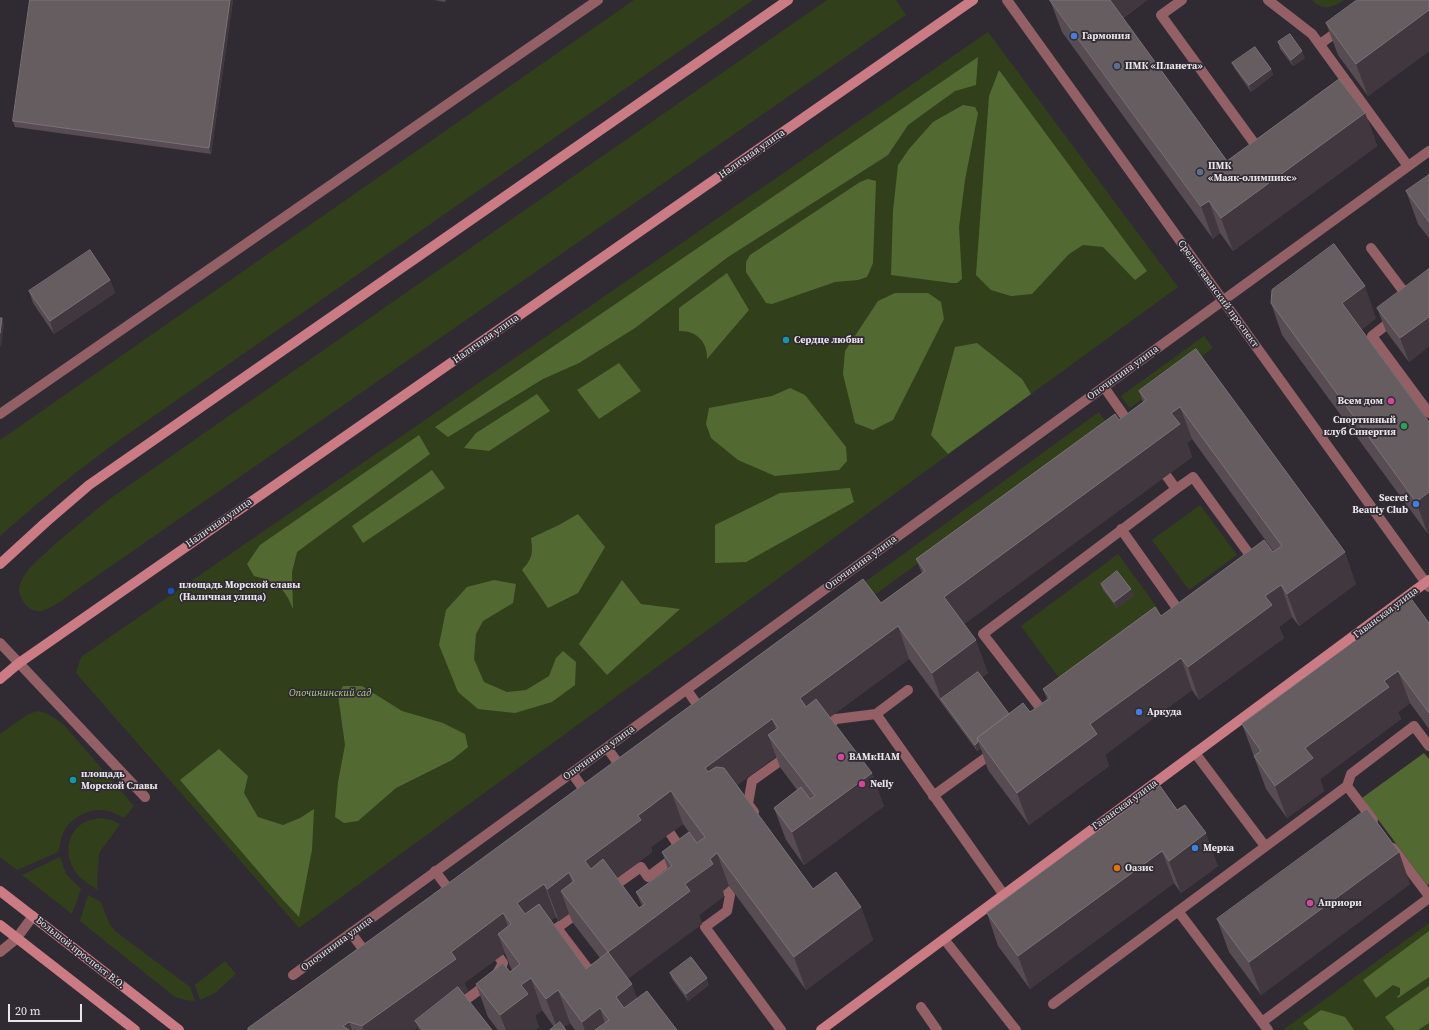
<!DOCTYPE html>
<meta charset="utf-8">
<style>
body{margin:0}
#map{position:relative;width:1429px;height:1030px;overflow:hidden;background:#302b33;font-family:"Source Serif 4",serif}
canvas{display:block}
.scale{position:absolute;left:8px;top:1004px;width:74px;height:18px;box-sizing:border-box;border:2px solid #e9e5ea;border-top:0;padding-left:5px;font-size:12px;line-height:14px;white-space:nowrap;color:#e9e5ea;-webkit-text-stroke:3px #302b33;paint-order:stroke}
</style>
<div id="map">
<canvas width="1429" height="1030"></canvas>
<div class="scale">20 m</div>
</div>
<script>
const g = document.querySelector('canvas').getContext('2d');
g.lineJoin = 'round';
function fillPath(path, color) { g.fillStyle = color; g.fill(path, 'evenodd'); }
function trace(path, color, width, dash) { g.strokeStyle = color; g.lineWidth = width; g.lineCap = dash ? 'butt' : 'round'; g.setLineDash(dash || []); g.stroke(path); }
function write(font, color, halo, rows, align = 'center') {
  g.font = font + ' "Source Serif 4",serif'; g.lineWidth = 3.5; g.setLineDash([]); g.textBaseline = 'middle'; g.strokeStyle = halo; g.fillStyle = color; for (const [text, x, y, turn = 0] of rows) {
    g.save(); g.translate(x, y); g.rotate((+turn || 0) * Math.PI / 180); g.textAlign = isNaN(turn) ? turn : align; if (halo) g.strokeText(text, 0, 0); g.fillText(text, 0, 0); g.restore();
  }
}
fillPath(new Path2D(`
 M634,0h119l-628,436c-43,31 -85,64 -125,100v-96z
 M827,0h69l10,15 -831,576c-10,7 -22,17 -34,20 -11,2 -21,-11 -22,-21 0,-6 4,-12 7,-17 7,-10 19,-19 28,-28 19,-16 38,-32 57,-47z
 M1312,0h32c-11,8 -22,11 -32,0z
 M988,32l190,255 -879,641 -223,-255 5,-16z
 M1204,336l9,12 -83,60 -9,-12z
 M1099,412l9,13 -390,284 -10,-13z
 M1200,505l37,50 -48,35 -37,-50z
 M1118,554l41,56 -97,72 -41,-56z
 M37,711c11,2 18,7 27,14l70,81 -10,12c-7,-4 -15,-8 -24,-8 -14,0 -29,8 -36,21 -3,6 -4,14 -6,21l-41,18 -17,-13v-123l27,-19z
 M101,818l10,2 9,4 -21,29 -2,31 1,6c-7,-5 -14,-8 -20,-15 -13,-15 -14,-40 5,-52 5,-3 12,-4 18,-5z
 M60,857l6,17 15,15 -9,25 -50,-39z
 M88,895l13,7 8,21 6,8 75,56 5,14 -9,-1 -11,-3 -95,-76z
 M1429,923v107h-146z
 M225,961l11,13 -21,19 -15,7 -5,-15z`), '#31401a');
fillPath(new Path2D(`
 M978,57l-2,28 -21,6 -47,34 -20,30 -160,102 -93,71 -56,35 -36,16 -95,58 -13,-10z
 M999,70l148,201 -12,9 -32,-33 -20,-2 -14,9 -37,40 -21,2 -20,-6 -15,-15 13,-179z
 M963,105l12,2 3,6 -13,67 -6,47 3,52 -5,4h-5l-61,-8 2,-64 5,-46 11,-16 24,-27z
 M868,179l8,2 -3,82 -6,14 -9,3 -23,2 -63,22 -6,-1 -20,-31v-10l4,-7 110,-73z
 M727,273l22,37 -42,49c1,-17 -11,-29 -28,-28v-23z
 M895,293h33l13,9 3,17 -51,101 -20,10 -18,-7 -12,-49 2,-23 33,-50z
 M977,343l45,36 9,15 -83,60 -17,-19 24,-88z
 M619,363l22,28 -42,28 -22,-29z
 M790,388l15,7 41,52 1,14 -8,9 -64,6 -37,-16 -27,-22 -5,-14 3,-16 63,-12z
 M537,394l13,17 -61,40 -25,-3 12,-15z
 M419,435l11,19 -133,98 -5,20 1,37c-8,-21 -17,-28 -39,-33l-7,-12 13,-19z
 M432,470l13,18 -82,55 -11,-17z
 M850,488l4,14 -108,60 -31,1v-38l65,-32z
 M578,514l27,33 -27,46 -30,15 -26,-38c11,-12 11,-17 9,-32l28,-13z
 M494,580l22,4 -3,19 -30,18 -7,13 -2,25 10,23 23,10 19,-2 23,-14 7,-18 7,-7 13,11 -1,23 -23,17 -37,11 -37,-4 -20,-17 -19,-47 7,-35 21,-23z
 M622,580l19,24 39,5 -73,66 -28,-31z
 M343,686h19l40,25 41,12 22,11 3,13 -16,13 -56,28 -38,33 -14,2 -9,-6 3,-35 7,-37 -7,-50z
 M219,749l29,27 -4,17 14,24 25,8 17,-7 14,-9 -2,41 -13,67 -17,-18 -102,-119z
 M1424,753l5,6v125l-2,1 -65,-87z
 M1429,931v46l-31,21 -1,-1 3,-3v-6l-7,-3 -17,13 -13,-18z
 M1429,986v37l-11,7h-23l-10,-13z
 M1321,1010l24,7 9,13h-45l-6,-7z`), '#526a31');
trace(new Path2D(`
 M1182,0l-21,15 96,132 6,-5
 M1268,0l44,34 96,132
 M1320,44l21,-15
 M1333,93l15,-10
 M1371,248l39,52
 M1395,318l-23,18 57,77
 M1104,387l28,40
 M0,414l598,-414
 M1166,475l10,14 17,-12 62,85
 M1121,529l56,79
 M687,690l16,23
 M1041,709l-58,-75 193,-145
 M876,714l32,-24
 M823,729l13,-10 40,-5 128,181
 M607,748l17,23
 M1195,753l70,93
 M572,773l17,24
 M933,796l62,-45
 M754,812l-6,-8 4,-23 35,-25
 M1373,820l-26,-34 4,-12 63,-48 15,20
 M670,833l12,18h3
 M1393,848l36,48
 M435,871l18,24
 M610,889l31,-22 7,10 28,-21
 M725,889l5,6 -3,16 -22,16 76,103
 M582,910l-25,18 38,50
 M1178,911l90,119
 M351,933l18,24
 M944,939l72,91
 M1053,1004l294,-218
 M456,1007l38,-28 9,-16 -4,-6
 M921,1007l16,23
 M1262,1022l167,-124`), '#926065', 10);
trace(new Path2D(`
 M1007,0l422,587
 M0,643l145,154
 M0,952l16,-13 17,-23
 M293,975l1136,-824`), '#926065', 10);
trace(new Path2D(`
 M0,564l46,-42 43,-37 699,-485
 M0,679l19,-16 954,-663
 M0,891l179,139
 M0,925l135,105
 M821,1030l608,-450`), '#cb7b84', 10);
fillPath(new Path2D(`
 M30,0h203l-22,154 -196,-27 -2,-6z
 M434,0h12l-1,2z
 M1050,0h97l-24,18 104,143 138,-48 12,33 -144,105 -13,-18 -7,6 -151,-207z
 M1429,0v51l-61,45 -30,-41 -12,-32z
 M1278,42l27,16 -12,8 -13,-17z
 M1232,63l39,6 2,6 -22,17 -16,-23z
 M1429,175v63l-11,-14 -12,-33z
 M1429,270v76l-20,16 -23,-31 -9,-23z
 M110,280l5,13 -61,41 -21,-31 -4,-12z
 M1271,303l105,15 -15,12 67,204 -146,-199z
 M1196,349l160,235 -57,42 -7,-9 -13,10 5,11 -85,62 -7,-10 -44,32 -43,33 4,11 -80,59 -41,-55 -7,-21 -4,2 -68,-92 -79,58 54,89 -80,59 -18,-25 -12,-32 23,-18 -17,-23 -4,-11 -39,29 76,104 48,18 12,33 -67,50 -77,-104 -6,5 1,5 -25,19 3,9 -74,54 9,20 40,32h-102l-5,-7 -6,4h-10l-12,-17 -7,6 4,11 -4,3h-37l-10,-13 -12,-33 34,-12 2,-2 -2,-4 -5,-13 -41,30 4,8 -5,3 29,36h-73l-1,-3 -4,3h-166l633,-427 41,-30 -6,-14 203,-139 24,-18 -4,-11zM1192,439l82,113 -113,64 -118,73 4,10 -17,13 -21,2 -27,-37 6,-4 -24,-49 228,-167 -5,-14zM683,824l14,19 -35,9 6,17 -32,23 6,14 -3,2 -22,-30 35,-26 -1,-5zM569,914l4,9 27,35 -14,11 -35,-49 5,-3 3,4z
 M1101,584l33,11 -17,13 -14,-18z
 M1429,623v106l-19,-26 -12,9 3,7 -81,60 4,12 -37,27 -21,-29 -24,-65z
 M1160,786l58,80 -37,27 -7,-10 -144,106 -32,-43 -11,-33z
 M1410,884l-149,111 -32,-43 -12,-33z
 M670,973l39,12 -21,16 -16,-22z`), '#564c51');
fillPath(new Path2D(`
 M230,0h3l-22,154 -2,-6z
 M1107,0h40l-32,23z
 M1429,10v41l-61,45 -12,-32z
 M1302,51l3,7 -12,8 -2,-6z
 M1271,69l2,6 -22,17 -2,-7z
 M1365,113l12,33 -144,105 -12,-33z
 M1209,201l11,32 -7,6 -12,-33z
 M110,280l5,13 -61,41 -4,-13z
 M1365,286l11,32 -23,18 -11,-33z
 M1429,317v29l-20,16 -9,-24z
 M2,318l2,6 -3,24 -1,-4v-11z
 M1180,407l12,32 -5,4 5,14 -236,173 -12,-33z
 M1429,492v41l-1,1 -12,-32z
 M1345,552l11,32 -57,42 -12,-32z
 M1281,585l11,32 -13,10 5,11 -85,62 -11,-33 77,-71z
 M1131,589l3,6 -17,13 -3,-6z
 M898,626l11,33 -98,72 -11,-33z
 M976,640l12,33 -43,31 -4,-5 -9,-26z
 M1181,658l11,32 -87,65 4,11 -80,59 -12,-32 73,-69z
 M1398,671l12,32 -12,9 3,7 -81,60 4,12 -37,27 -12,-32 30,-38 79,-67z
 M772,719l12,32 -16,-16 8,21 -59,44 -12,-32z
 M978,742l3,7 -4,2 -2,-6z
 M872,773l12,33 -80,59 -12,-33z
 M671,791l12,33 -32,23 1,5 -56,42 -11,-33 53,-45z
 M1206,833l12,33 -37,27 -12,-32z
 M1162,851l12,32 -144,106 -12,-33z
 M1399,852l11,32 -149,111 -12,-33z
 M717,853l12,33 -6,5 1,5 -25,19 3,9 -82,61 -12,-33 77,-68 25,-25z
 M569,873l11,32 -19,-14 8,23 -10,7 -12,-32z
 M544,884l12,33 -27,19 -12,-33z
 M861,907l12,33 -67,50 -12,-33z
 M503,913l12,33 -17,-12 7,19 -41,30 4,8 -49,35 -4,-5 3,6 -4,3h-50l-2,-4 89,-74z
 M531,978l11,32 -7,6 4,11 -4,3h-29l-6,-15 21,-30z
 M707,978l2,7 -21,16 -2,-7z
 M632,984l12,32 -17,13 -11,-32z
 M558,990l12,33 -10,7h-2l-12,-31z
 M600,1008l7,22h-22l-3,-8z
 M349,1022l3,8h-7l-2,-4z`), '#40383e');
const building = new Path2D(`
 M30,0h200l-21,148 -196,-27z
 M1050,0h60l117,161 112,-82 26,34 -144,105 -12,-17 -8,5z
 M1357,0h72v10l-73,54 -30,-41z
 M1290,34l12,17 -11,9 -13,-18z
 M1255,47l16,22 -22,16 -17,-22z
 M1429,175v47l-23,-31z
 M1334,244l31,42 -23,17 87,119v70l-13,10 -145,-199 1,-13z
 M90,250l20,30 -60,41 -21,-30z
 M1429,269v48l-29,21 -23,-30z
 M0,318h2l-2,15z
 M1196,349l149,203 -58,42 -6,-9 -16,11 7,9 -84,62 -7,-9 -44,32 -47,34 7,10 -80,59 -40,-55 46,-35 7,9 20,-14 -7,-9 112,-82 6,9 103,-76 9,12 9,-6 -102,-139 -9,6 9,11 -236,173 32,43 -44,33 -34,-47 -98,72 6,9 10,-8 56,74 -80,59 -18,-24 27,-21 9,12 5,-3 -47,-61 10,-7 -6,-9 -67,49 3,4 8,-5 8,1 89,121 23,-17 25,35 -67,50 -77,-104 -7,6 3,5 -28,20 5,7 -82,61 24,32 -16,13 8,11 23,-17 30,39h-82l14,-10 -9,-12 -18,14 -24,-32 -12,9 -15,-21 -10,7 7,9 -28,21 -24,-31 27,-21 7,9 10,-8 -22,-30 13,-10 -8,-11 -52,39 5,7 -94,67 -13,-4 -6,4 6,4h-101v-2l183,-132 432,-317 18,24 44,-32 -9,-12 199,-145 4,6 27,-20 -7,-9zM671,791l34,46 -8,6 -8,-11 -27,20 10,14 -36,26 9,12 -6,4 -36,-49 -12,10 -6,-8 56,-41 -3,-4zM569,873l5,8 -13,10 47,61 -22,17 -47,-65 -14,10 -8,-11 27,-19 3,5z
 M1117,571l14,18 -17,13 -13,-18z
 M1412,600l17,23v90l-31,-42 -14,10 5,6 -84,61 8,10 -38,28 -21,-30 7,-5 -19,-27z
 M978,672l31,42 -32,24 1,4 -3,3 -34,-46z
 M1160,786l17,24 8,-5 21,28 -37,28 -7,-10 -144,105 -31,-43z
 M1367,809l32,43 -150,110 -32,-43z
 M691,957l16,21 -21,16 -16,-21z
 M458,987l34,43h-69l-8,-9z
 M560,1022l6,8h-16z`);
fillPath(building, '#665d61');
trace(building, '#7a7276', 1);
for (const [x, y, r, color] of [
 [1074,36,4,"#3f7fe0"],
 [1117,66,4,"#5c6f8a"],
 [1200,172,4,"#5c6f8a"],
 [786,340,4,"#0f9aa8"],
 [1391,401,4,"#d1479c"],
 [1404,426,4,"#2e9e5b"],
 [1416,504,4,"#3f7fe0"],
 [171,591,4,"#1a4fb4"],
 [1139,712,4,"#3f7fe0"],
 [841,757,4,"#d1479c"],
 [73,780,4,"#0f9aa8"],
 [862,784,4,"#d1479c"],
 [1195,848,4,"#3f7fe0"],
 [1117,868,4,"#e8710a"],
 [1310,903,4,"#d1479c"]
]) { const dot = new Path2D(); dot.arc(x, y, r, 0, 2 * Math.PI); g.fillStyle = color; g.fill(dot); trace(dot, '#302b33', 1.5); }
write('bold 10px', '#e9e5ea', '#302b33', [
 ["Гармония",1082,36],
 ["ПМК «Планета»",1125,66],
 ["ПМК",1208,166],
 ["«Маяк-олимпикс»",1208,178],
 ["Сердце любви",794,340],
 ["Всем дом",1383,401,"right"],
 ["Спортивный",1396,420,"right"],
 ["клуб Синергия",1396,432,"right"],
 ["Secret",1408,498,"right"],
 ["Beauty Club",1408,510,"right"],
 ["площадь Морской славы",179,585],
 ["(Наличная улица)",179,597],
 ["Аркуда",1147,712],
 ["ВАМкНАМ",849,757],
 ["площадь",81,774],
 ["Морской Славы",81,786],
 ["Nelly",870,784],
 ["Мерка",1203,848],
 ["Оазис",1125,868],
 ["Априори",1318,903]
], 'left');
write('10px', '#e9e5ea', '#302b33', [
 ["Наличная улица",752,154,-35],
 ["Среднегаванский проспект",1218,294,54],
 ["Наличная улица",486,339,-35],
 ["Опочинина улица",1123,373,-36],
 ["Наличная улица",219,523,-35],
 ["Опочинина улица",861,563,-36],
 ["Гаванская улица",1386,613,-37],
 ["Опочинина улица",599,753,-36],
 ["Гаванская улица",1125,805,-36],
 ["Опочинина улица",337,944,-36],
 ["Большой проспект В.О.",80,953,38]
]);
write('italic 10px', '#b2d682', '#302b33', [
 ["Опочининский сад",330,693]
]);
</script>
